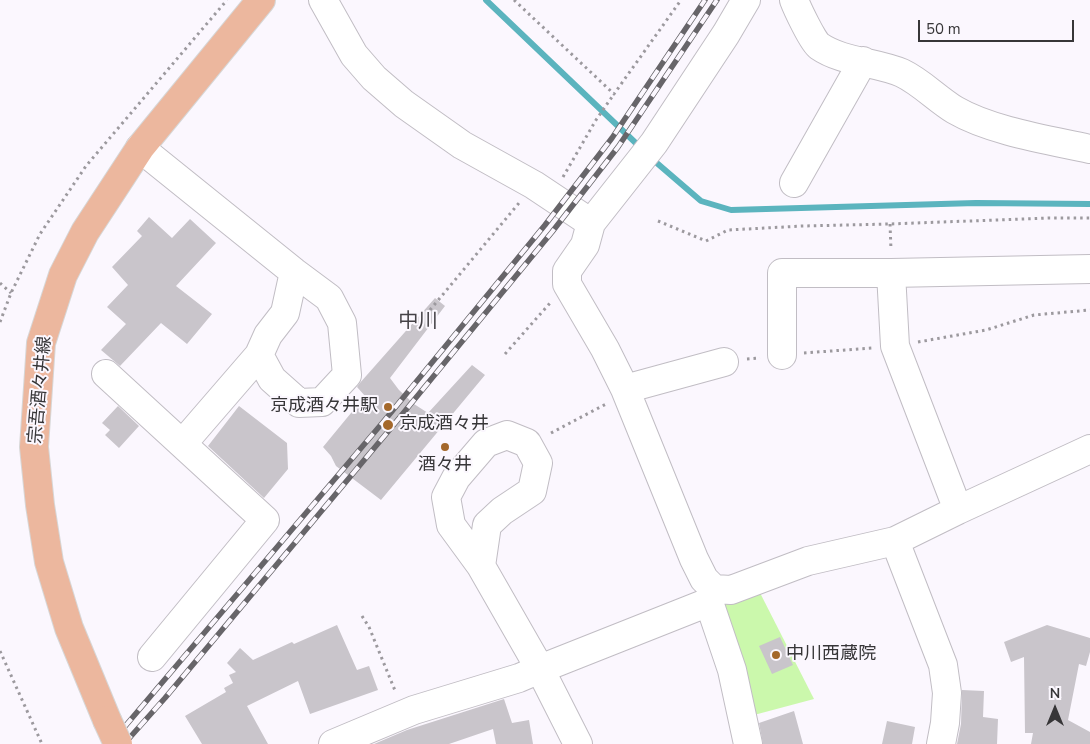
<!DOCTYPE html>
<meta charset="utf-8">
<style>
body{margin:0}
#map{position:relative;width:1090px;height:744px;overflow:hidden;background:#fbf7fe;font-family:"Nunito Sans",sans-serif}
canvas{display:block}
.north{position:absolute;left:1030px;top:684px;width:50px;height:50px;-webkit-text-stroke:4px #fbf7fe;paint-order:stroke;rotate:0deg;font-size:14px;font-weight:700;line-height:20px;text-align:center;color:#373638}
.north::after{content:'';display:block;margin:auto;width:18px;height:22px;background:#373638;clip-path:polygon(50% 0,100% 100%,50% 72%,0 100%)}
.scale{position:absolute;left:918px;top:20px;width:156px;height:22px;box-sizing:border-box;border:2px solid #373638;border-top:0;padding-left:6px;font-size:15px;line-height:18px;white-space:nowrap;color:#373638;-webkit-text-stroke:4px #fbf7fe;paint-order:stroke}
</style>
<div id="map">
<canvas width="1090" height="744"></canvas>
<div class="north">N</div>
<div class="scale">50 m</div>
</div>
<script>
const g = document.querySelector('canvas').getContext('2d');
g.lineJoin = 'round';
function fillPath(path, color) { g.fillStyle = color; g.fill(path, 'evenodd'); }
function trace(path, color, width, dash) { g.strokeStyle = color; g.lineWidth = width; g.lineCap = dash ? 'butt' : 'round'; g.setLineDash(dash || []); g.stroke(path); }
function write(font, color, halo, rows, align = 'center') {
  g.font = font + ' "Nunito Sans","Noto Sans JP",sans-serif'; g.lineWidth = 4; g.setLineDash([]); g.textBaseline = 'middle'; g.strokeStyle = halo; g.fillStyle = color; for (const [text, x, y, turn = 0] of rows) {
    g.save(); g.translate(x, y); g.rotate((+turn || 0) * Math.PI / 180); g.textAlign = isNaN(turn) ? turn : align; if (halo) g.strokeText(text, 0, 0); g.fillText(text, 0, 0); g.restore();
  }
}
fillPath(new Path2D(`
 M756,585l58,114 -60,16 -32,-110z`), '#cbf8ac');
trace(new Path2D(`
 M486,0l156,149
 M651,158l50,43 30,9 245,-7 114,1`), '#5bb4be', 6);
fillPath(new Path2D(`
 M149,217l23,21 18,-19 26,24 -40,43 36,28 -25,30 -26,-21 -41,43 -19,-16 25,-26 -19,-17 21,-22 -16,-18 30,-31 -5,-5z
 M435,298l10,8 -55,72 9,12 15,14 14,9 44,-48 13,10 -104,125 -45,-34 -5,-10 -8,-9 42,-51 -8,-9 2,-3z
 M118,406l21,20 -20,22 -14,-13 5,-5 -8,-7z
 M239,406l48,37 1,26 -24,29 -56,-52z
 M337,625l20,45 12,-4 9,24 -68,24 -12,-33 -51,25 21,38h-66l-17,-28 41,-24 -2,-4 9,-5 -4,-8 7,-3 -9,-9 13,-15 13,12 39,-18 2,2z
 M1047,625l43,13v14l-4,14 -7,-2 -11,56 22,12v12h-59l2,-11h-8l-1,-76 -13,5 -7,-20z
 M780,637l13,28 -21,9 -13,-28z
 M962,690l22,1 -1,26 15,2 -1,25h-40l4,-20z
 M504,699l8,24 17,-3 4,24h-37l-3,-15 -44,15h-75l33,-14z
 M794,711l9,33h-40l-4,-21z
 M887,721l28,6 -3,17h-30z`), '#c9c5cb');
const minor = new Path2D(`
 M323,0l31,55 20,23 30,26 58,41 72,40 57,38
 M746,0l-20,34 -72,109 -63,80 -6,22 -18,26v13l38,65 20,40 69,170 10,20 10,10 17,1 77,-29 87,-20 63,-31 132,-61
 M794,0c3,8 19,42 25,46 23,16 57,16 83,27 19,9 35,26 53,37 36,21 94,30 135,39
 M140,148l154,124 35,26 13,25 5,52 -25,27 -23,1 -27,-24 -13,-24 9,-20 17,-22 9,-41
 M794,183l69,-122
 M891,273l4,73 63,164
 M782,355v-82h109l199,-4
 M106,374l159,146 -113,137
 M625,389l99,-27
 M183,443l76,-88
 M895,541l48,124 4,28 -2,30 -4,21
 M481,566l6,-41 15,-14 30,-20 6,-28 -11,-20 -20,-8 -21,8 -30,35 -10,19 5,28 30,41 59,103 38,75
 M709,602l23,68 16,74
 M333,744l81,-34 105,-32 21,-9 169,-67 5,-13`);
const major = new Path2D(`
 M107,720l-38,-92 -20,-66 -9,-57 -6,-58 7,-104 22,-68 22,-43 55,-84 121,-148`);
trace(minor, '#c1bdc4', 30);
trace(major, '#d7d7d7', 30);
trace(new Path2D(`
 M514,0l100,94 67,-94
 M563,177l33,-57 18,-26
 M658,221l48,20 22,-11 75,-4 87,-2 158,-6h42
 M890,224l1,26
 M0,283l11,10
 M430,310l89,-107
 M0,322l11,-29 29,-59 46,-68 141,-166
 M918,342l68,-12 48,-15 56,-5
 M804,353l68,-5
 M505,354l45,-51
 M747,359l13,-1
 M551,433l55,-29
 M362,616l7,11 27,66
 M0,651l42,93`), '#9c999e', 3, [2.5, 4]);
trace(minor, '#fff', 28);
trace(major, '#ecb79e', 28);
const rail = new Path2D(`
 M110,744l274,-323 161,-196 67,-87 93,-138
 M124,744l41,-46 226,-270 161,-196 66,-85 99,-147`);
trace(rail, '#676569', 5.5);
trace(rail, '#fbf7fe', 4, [11]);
const majorBridge = new Path2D(`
 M107,720l11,24`);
trace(majorBridge, '#d7d7d7', 30, []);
trace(majorBridge, '#ecb79e', 28);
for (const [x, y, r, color] of [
 [388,407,5,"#a4682b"],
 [388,425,6,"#a4682b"],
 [445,447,5,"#a4682b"],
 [776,655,5,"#a4682b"]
]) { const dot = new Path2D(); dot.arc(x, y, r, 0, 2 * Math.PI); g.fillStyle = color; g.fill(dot); trace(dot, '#fbf7fe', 2); }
write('18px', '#373638', '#fbf7fe', [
 ["宗吾酒々井線",41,390,-85]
]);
write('18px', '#373638', '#fbf7fe', [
 ["京成酒々井駅",378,407,"right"],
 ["京成酒々井",399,425],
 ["酒々井",445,466,"center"],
 ["中川西蔵院",786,655]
], 'left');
write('20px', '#454247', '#fbf7fe', [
 ["中川",418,322]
]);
</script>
